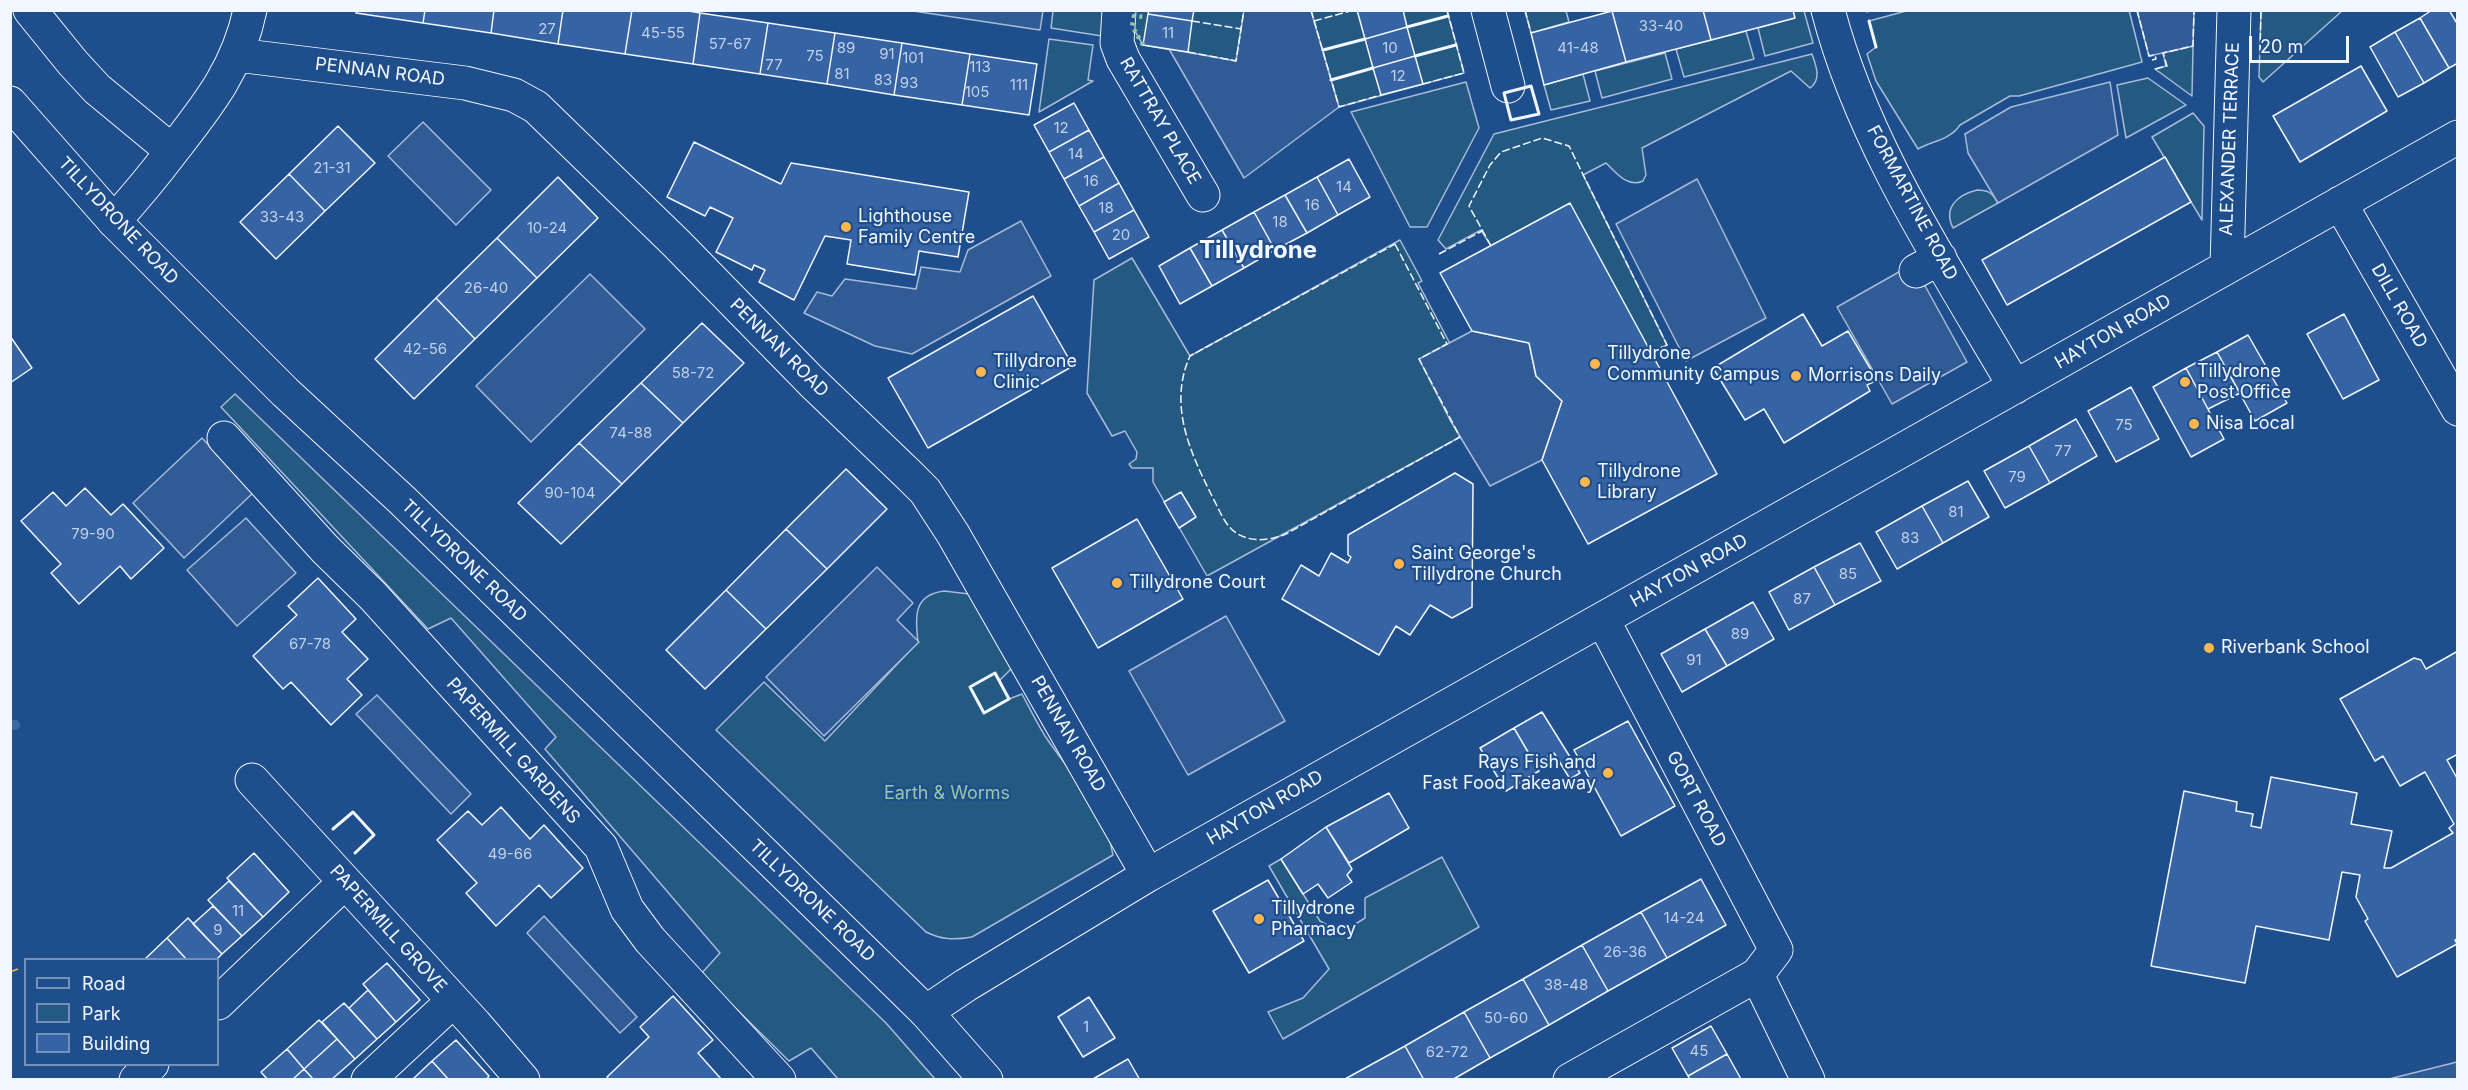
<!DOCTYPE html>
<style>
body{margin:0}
#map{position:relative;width:2468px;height:1090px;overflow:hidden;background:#1f4e8c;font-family:Inter,sans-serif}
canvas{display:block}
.frame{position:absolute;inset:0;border:12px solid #f2f6ff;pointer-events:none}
.legend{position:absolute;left:24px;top:958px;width:195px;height:108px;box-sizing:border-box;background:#1f4e8c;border:2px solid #7391ba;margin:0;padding:8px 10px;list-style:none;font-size:18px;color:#f2f6ff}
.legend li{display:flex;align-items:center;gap:12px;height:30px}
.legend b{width:30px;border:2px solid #7391ba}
.scale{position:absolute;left:2249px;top:36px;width:100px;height:27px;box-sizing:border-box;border:3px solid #f2f6ff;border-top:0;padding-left:8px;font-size:18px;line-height:21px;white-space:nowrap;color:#f2f6ff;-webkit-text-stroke:4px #1f4e8c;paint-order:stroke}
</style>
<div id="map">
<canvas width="2468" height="1090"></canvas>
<div class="frame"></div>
<ul class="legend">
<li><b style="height:8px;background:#1f4e8c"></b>Road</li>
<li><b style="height:16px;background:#245a82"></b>Park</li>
<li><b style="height:16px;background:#3563a3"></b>Building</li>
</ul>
<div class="scale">20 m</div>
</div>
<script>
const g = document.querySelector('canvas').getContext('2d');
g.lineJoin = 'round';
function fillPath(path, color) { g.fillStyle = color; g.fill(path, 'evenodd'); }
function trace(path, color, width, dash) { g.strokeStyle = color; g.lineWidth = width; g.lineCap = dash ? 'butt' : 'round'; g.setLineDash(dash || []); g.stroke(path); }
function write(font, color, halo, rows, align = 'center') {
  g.font = font + ' Inter,sans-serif'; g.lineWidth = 4.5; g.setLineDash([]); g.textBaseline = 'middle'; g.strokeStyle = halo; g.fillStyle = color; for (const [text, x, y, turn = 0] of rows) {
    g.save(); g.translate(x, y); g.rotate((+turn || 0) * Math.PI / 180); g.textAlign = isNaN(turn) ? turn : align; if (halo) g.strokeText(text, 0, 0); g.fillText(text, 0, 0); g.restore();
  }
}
const green = new Path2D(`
 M2129,10l13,52 -123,34h-9l-50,29c-10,15 -28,16 -42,24l-42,-68 -9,-27 9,-7 -7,-26 41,-11z
 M1053,11h53l-4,25 -51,-8z
 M1134,11h110l-8,50 -93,-16 -11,-19z
 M1311,11h136l17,62 -125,34z
 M1525,11h41l3,11 -38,11z
 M1793,11h11l9,32 -48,13 -7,-28 36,-10z
 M2261,11v-1l81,1 -79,71 -4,-5z
 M1746,31l8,28 -70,18 -8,-28z
 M1049,39l44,6 -5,35 5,1 -54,31z
 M2193,46l-1,50 -37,-27 11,-3 -3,-13z
 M1665,53l7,26 -70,19 -7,-27z
 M1812,54c4,12 10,25 -2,34l-19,-17 -149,77 4,27 -3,6c-15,7 -27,-8 -37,-18l-23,12 84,170 -16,7 -160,-106 -10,-16 -35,19 -8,-9 56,-106z
 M1583,74l7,27 -39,9 -7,-25z
 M2148,78l38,27 -60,33 -9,-53z
 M1466,82l13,46 -52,99h-17l-59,-115z
 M2193,113l11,13 -2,94 -50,-83z
 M1977,190c12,0 15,3 21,13l-45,25c-10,-20 4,-33 24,-38z
 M1400,240l22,41 -4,2 37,70 -29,17 34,67 -253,139 -54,-94v-14h-21l-3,-4 7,-5 1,-7 -12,-21 -13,5 -25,-43 7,-113 38,-22 58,98z
 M235,394l651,629 49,56h-97l-27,-31 -22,13 -88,-87 19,-21 -175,-204 11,-12 -105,-119 -23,11 -207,-222z
 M944,591l25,3 43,74 -13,13 10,18 13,-5c8,15 16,31 25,45 25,36 59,72 66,116l-141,82c-17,3 -30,3 -46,-5l-210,-202 48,-48 61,59 93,-99c-3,-25 -5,-47 26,-51z
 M1442,857l37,70 -196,112 -15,-27 35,-14 26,-29 -60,-103 12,-7 39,62 21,12 24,-15v-20z`);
fillPath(green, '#245a82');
trace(green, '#a8bbd7', 1.5);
const parking = new Path2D(`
 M1244,10l67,1 28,96 -95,71 -75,-129 67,12z
 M913,11h130l-3,19z
 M2137,11h57l-1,35 -44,10z
 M2110,82l8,53 -120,68 -30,-50 -3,-19 46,-27z
 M423,122l68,68 -35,35 -68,-69z
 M1697,179l69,139 -80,43 -70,-137z
 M1021,221l30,55 -139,78 -37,-8 -71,-33 13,-21 15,4 13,-17 71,10 5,-22 39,5 8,-22z
 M1913,264l54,98 -75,42 -55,-97z
 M590,274l55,55 -114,113 -55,-56z
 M1472,331l57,12 7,33 26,25 -20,59 -52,26 -40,-66 -31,-61z
 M202,438l51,55 -69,65 -51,-55z
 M246,518l50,55 -59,53 -50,-56z
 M877,567l36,36 -16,17 22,22 -95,94 -58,-59z
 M1226,616l59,105 -97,54 -59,-104z
 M377,695l94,99 -20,20 -95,-100z
 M544,916l93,101 -17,16 -93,-100z
 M2457,1062v17h-68z`);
fillPath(parking, '#305b95');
trace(parking, '#a8bbd7', 1.5);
trace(new Path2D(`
 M10,725h5`), '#3b69a3', 10);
const building = new Path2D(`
 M356,10h69l-2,13 -67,-10z
 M425,10h69l-3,23 -68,-10z
 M494,10h69l-5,34 -67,-11z
 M563,10h69l-7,44 -67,-10z
 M632,10h52l16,3 -7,51 -68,-10z
 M1149,10h45l-2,11 -44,-7z
 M1357,10h46l4,17 -42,12z
 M1703,10h90l2,8 -84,22z
 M1703,10l8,30 -85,22 -14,-51z
 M2432,10h17l9,15v38l-9,5 -29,-50z
 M1612,11l14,51 -82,23 -13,-52z
 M700,13l68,10 -8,51 -67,-10z
 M1148,14l44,7 -4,31 -45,-7z
 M2420,18l29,50 -25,15 -29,-51z
 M768,23l67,10 -8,51 -67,-10z
 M1407,27l8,29 -42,12 -8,-29z
 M2395,32l29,51 -26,14 -28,-50z
 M835,33l67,10 -8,52 -67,-11z
 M902,43l68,11 -8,51 -68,-10z
 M970,54l67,10 -8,51 -67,-10z
 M1415,56l8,28 -42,11 -8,-27z
 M2361,66l26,45 -87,51 -27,-46z
 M1074,103l15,27 -40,22 -15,-27z
 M338,126l37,37 -50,48 -36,-37z
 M1089,130l15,27 -40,22 -15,-27z
 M694,142l87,42 10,-21 178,29 -11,65 -39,-6 -4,24 -68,-11 4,-24 -26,-4 -31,64 -35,-18 6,-12 -11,-5 -2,5 -36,-18 17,-34 -23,-11 -5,9 -38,-19z
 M1104,157l15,26 -40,23 -15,-27z
 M2165,157l26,45 -184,103 -25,-45z
 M1349,159l21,38 -32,18 -21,-38z
 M289,174l36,37 -49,48 -36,-37z
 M558,177l40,41 -61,60 -40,-40z
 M1317,177l21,38 -31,18 -22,-38z
 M1119,183l15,27 -40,22 -15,-26z
 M1285,195l22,38 -32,17 -21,-38z
 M1570,203l147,271 -129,70 -46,-84 20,-59 -26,-25 -7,-33 -57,-12 -32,-58z
 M1134,210l15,27 -40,22 -15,-27z
 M1254,212l21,38 -31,18 -22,-38z
 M1222,230l22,38 -32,18 -22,-38z
 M497,238l40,40 -62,61 -39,-41z
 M1190,248l22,38 -32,18 -21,-38z
 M1033,296l40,70 -145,82 -40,-70z
 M436,298l39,41 -61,60 -39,-40z
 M1803,314l19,32 26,-15 29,49 -10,5 3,6 -86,52 -20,-34 -19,11 -32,-52z
 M2344,314l35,66 -36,19 -36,-65z
 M702,323l42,40 -61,60 -42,-40z
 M2248,335l39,68 -32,18 -38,-69z
 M10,336l22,32 -22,15z
 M2217,352l23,41 -32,16 -22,-41z
 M2186,368l38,71 -33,18 -38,-70z
 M641,383l42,40 -61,61 -43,-41z
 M2131,387l28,52 -43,23 -28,-51z
 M2076,419l21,37 -47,27 -21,-37z
 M579,443l43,41 -61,60 -43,-41z
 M2029,446l21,37 -45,25 -21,-37z
 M846,469l41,40 -60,60 -41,-40z
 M1455,473l18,11 -1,123 -20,11 -22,-13 -20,30 -14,-9 -17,29 -97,-56 19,-34 18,11 12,-23 17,10 3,-6 -3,-2v-20z
 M1968,481l21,36 -46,26 -21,-37z
 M85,488l26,27 12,-11 41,44 -33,31 -11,-13 -41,38 -28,-31 10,-9 -40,-43 32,-29 13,14z
 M1181,492l15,25 -17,11 -15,-26z
 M1922,506l21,37 -46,26 -21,-37z
 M1137,519l46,80 -85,49 -46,-80z
 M786,529l41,40 -61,60 -40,-39z
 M1860,543l21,38 -46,24 -21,-38z
 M1814,567l21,38 -46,25 -20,-38z
 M318,578l38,41 -14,13 26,27 -21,20 15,16 -31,30 -40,-43 -8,7 -30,-33 44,-41 -9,-9z
 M726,590l40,39 -61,60 -39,-39z
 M1753,602l21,37 -47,27 -22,-37z
 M1705,629l22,37 -45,26 -21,-38z
 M2458,651v103l-11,6 11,20v158l-3,2 2,4 -60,33 -32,-56 3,-2 -12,-22 4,-22 -18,-3 -13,68 -73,-14 -11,57 -94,-17 33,-175 53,11 -1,9 17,3 -2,12 10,2 10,-51 86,16 -6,31 41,7 -8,37h7l62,-35 -4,-5 5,-4 -29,-52 -25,14 -17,-30 -8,5 -35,-62 74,-41 7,2 5,9z
 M1542,712l38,61 -10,6 -16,-26 -19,11 -21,-36z
 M1628,721l47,85 -54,30 -47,-86z
 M1514,728l25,43 -33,20 -26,-43z
 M1389,793l20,35 -60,35 -23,-36z
 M501,807l29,32 14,-14 39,43 -32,30 -12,-13 -43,41 -30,-33 11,-10 -40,-43 31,-29 14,14z
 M1326,827l26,42 -5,6 5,7 -24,16 -10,-14 -15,10 -22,-35z
 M254,853l35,39 -26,25 -36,-39z
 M1701,879l25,46 -59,33 -26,-46z
 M1268,880l36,61 -55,32 -36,-62z
 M229,881l34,36 -21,19 -34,-36z
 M213,906l29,30 -20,18 -29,-30z
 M1641,912l26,46 -59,33 -26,-46z
 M188,918l34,36 -6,6h-29l-20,-22z
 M167,938l20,22h-43z
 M1582,945l26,46 -59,34 -26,-46z
 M387,963l33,37 -24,22 -33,-38z
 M1523,979l26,46 -59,33 -26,-46z
 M368,990l28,32 -19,17 -28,-31z
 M673,996l40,44 -15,13 24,27h-112l-3,-3 42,-40 -9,-10z
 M1089,997l26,41 -32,19 -25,-40z
 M344,1003l33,36 -22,20 -33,-37z
 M1464,1012l26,46 -38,22h-28l-19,-34z
 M319,1020l18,19 -33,30 -17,-20z
 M1711,1026l16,28 -39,22 -16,-28z
 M337,1039l18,20 -24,21h-17l-10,-11z
 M456,1040l33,36 -3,4h-37l-17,-19z
 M1405,1046l19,34 -79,-1z
 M287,1049l17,20 -12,11h-24l-7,-8z
 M1727,1054l14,25 -51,1 -2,-4z
 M1128,1059l12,21h-46l-1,-1z
 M432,1061l17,19h-36v-1z
 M304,1069l10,11h-22z`);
fillPath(building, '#3563a3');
trace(building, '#f2f6ff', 1.5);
const minor = new Path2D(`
 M30,10l43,53 24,26 75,62
 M1119,10l-2,33 6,16 80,136
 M1488,10l20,76
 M1828,10c35,135 118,258 187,377
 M237,55l228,28 49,12 22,12 140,136 136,139 98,94 15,15 28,43 195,341
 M2340,203l118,206
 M114,221c21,-23 40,-46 59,-71 35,-45 65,-82 77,-140
 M2227,267l7,-257
 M1916,271l24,-13
 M224,438l101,111 48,47 228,251 26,62 23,31 129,140
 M252,780l223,244 48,56
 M1757,975l51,105
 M218,1003l127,-121
 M926,1012l40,-27 182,-110 1310,-738
 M136,1080l16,-16
 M368,1080l85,-79
 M1570,1080l187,-105 19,-25 -173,-330`);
const major = new Path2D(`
 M10,103l104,118 171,171 117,108 524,512 60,68`);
trace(minor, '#f2f6ff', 35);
trace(major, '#f2f6ff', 35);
trace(minor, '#1f4e8c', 33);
trace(major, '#1f4e8c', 33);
trace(new Path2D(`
 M1143,45l-11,-19 2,-10 10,1`), '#97c8a6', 4.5, [3, 4.5]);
trace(new Path2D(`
 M1311,10l28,97 42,-12
 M1525,10l6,23
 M2137,10l12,46 6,-1 1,4 -4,1
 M1867,11l2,-1
 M1192,21l49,8
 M1314,21l40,-11
 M1188,52l48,9 8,-51
 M2260,52l1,-42
 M2155,69l12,-3 -4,-13 30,-7 1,-36
 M1423,84l41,-11 -17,-63
 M1395,244l52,100 -28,15 41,78 -174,97c-15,6 -33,9 -48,0 -13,-7 -19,-25 -26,-38 -22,-44 -44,-91 -22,-140z
 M1491,246l-22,-40 21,-41 11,-13 41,-14 27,8 98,199 -16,7
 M1439,254l43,-23`), '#f2f6ff', 1.5, [8, 3]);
trace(new Path2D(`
 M1867,10v1
 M1869,21l7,26
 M1407,27l41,-11
 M1323,50l42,-11
 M1415,56l41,-11
 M1331,80l42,-12
 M1531,86l8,28 -28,6 -7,-27z
 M995,673l14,26 -25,14 -14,-26z
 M333,829l20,-17 21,23 -19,18`), '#f2f6ff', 3);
trace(new Path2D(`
 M10,972l8,-3`), '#ffb74d', 1.5, [21, 4.5, 3, 4.5]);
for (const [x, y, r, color] of [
 [846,227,6,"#ffb74d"],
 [1595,364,6,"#ffb74d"],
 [981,372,6,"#ffb74d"],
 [1796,376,6,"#ffb74d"],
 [2185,382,6,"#ffb74d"],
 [2194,424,6,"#ffb74d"],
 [1585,482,6,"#ffb74d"],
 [1399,564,6,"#ffb74d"],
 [1117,583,6,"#ffb74d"],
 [2209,648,6,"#ffb74d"],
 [1608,773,6,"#ffb74d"],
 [1259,919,6,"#ffb74d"]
]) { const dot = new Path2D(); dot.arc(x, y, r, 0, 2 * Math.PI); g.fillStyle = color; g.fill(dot); trace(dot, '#1f4e8c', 2); }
write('15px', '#c3d1e8', null, [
 ["33-40",1661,26],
 ["27",547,29],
 ["45-55",663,33],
 ["11",1168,33],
 ["57-67",730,44],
 ["89",846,48],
 ["10",1390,48],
 ["41-48",1578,48],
 ["91",887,54],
 ["75",815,56],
 ["101",913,58],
 ["77",774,65],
 ["113",980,67],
 ["81",842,74],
 ["12",1398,76],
 ["83",883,80],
 ["93",909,83],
 ["111",1019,85],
 ["105",977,92],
 ["12",1061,128],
 ["14",1076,154],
 ["21-31",332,168],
 ["16",1091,181],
 ["14",1344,187],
 ["16",1312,205],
 ["18",1106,208],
 ["33-43",282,217],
 ["18",1280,222],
 ["10-24",547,228],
 ["20",1121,235],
 ["26-40",486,288],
 ["42-56",425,349],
 ["58-72",693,373],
 ["75",2124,425],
 ["74-88",631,433],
 ["77",2063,451],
 ["79",2017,477],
 ["90-104",570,493],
 ["81",1956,512],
 ["79-90",93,534],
 ["83",1910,538],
 ["85",1848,574],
 ["87",1802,599],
 ["89",1740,634],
 ["67-78",310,644],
 ["91",1694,660],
 ["49-66",510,854],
 ["11",238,911],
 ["14-24",1684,918],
 ["9",218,930],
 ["26-36",1625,952],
 ["38-48",1566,985],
 ["50-60",1506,1018],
 ["1",1086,1027],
 ["45",1699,1051],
 ["62-72",1447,1052]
]);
write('18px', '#f2f6ff', '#1f4e8c', [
 ["PENNAN ROAD",380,72,7],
 ["RATTRAY PLACE",1160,121,60],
 ["ALEXANDER TERRACE",2230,139,-88],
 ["FORMARTINE ROAD",1912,203,62],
 ["TILLYDRONE ROAD",118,221,47],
 ["DILL ROAD",2399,306,60],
 ["HAYTON ROAD",2113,332,-30],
 ["PENNAN ROAD",779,348,45],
 ["TILLYDRONE ROAD",464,561,44],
 ["HAYTON ROAD",1689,571,-29],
 ["PENNAN ROAD",1068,734,60],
 ["PAPERMILL GARDENS",513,751,48],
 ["GORT ROAD",1696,799,62],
 ["HAYTON ROAD",1265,808,-30],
 ["TILLYDRONE ROAD",812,901,44],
 ["PAPERMILL GROVE",388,929,48]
]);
write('18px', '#f2f6ff', '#1f4e8c', [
 ["Lighthouse",858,217],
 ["Family Centre",858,238],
 ["Tillydrone",1607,354],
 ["Community Campus",1607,375],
 ["Tillydrone",993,362],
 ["Clinic",993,383],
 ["Tillydrone",2197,372],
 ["Post Office",2197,393],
 ["Morrisons Daily",1808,376],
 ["Nisa Local",2206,424],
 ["Tillydrone",1597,472],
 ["Library",1597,493],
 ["Saint George's",1411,554],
 ["Tillydrone Church",1411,575],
 ["Tillydrone Court",1129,583],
 ["Riverbank School",2221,648],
 ["Rays Fish and",1596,763,"right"],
 ["Fast Food Takeaway",1596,784,"right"],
 ["Tillydrone",1271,909],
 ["Pharmacy",1271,930]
], 'left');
write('18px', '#97c8a6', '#1f4e8c', [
 ["Earth & Worms",947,794]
]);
write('bold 24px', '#f2f6ff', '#1f4e8c', [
 ["Tillydrone",1258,251]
]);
</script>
